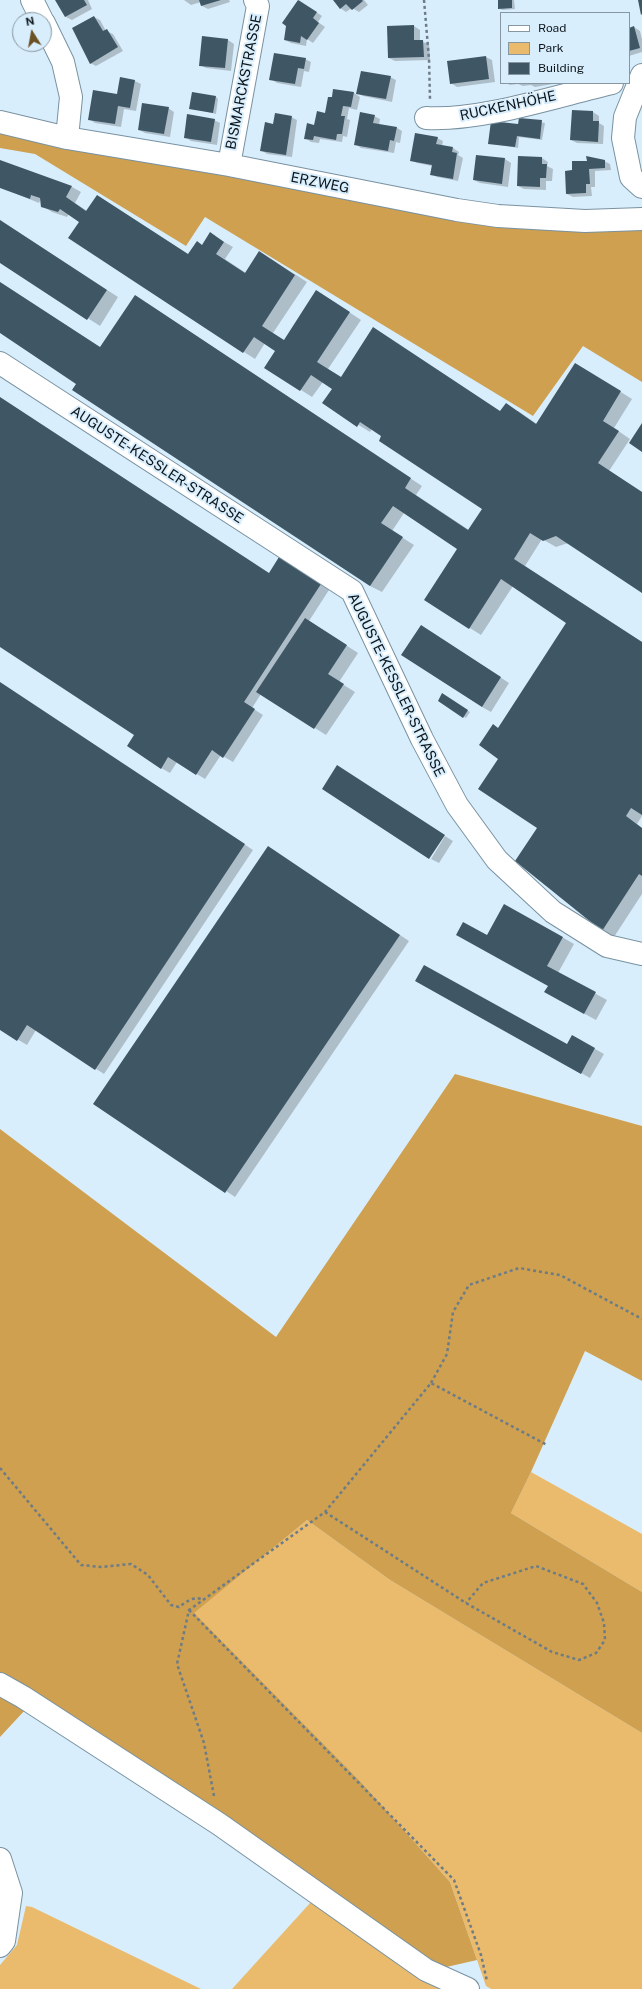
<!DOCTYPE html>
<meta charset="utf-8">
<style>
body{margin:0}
#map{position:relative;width:642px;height:1989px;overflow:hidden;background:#d9eefc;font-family:"Public Sans",sans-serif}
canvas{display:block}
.legend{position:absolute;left:500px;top:12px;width:130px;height:72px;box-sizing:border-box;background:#d9eefc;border:1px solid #8797a2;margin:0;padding:5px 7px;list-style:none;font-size:12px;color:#0c151b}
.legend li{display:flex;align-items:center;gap:8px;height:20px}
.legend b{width:20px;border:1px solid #8797a2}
.north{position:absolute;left:12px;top:12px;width:40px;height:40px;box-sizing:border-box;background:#d9eefc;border:1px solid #8797a2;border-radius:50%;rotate:349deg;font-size:11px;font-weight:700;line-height:16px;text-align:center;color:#0c151b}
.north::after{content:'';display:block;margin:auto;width:14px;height:18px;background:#6b5123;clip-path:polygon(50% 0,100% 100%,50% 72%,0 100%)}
</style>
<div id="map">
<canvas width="642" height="1989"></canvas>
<ul class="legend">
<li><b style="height:5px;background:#fff"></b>Road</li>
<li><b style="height:11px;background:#eabb6d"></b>Park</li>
<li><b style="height:11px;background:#3f5664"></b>Building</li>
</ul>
<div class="north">N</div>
</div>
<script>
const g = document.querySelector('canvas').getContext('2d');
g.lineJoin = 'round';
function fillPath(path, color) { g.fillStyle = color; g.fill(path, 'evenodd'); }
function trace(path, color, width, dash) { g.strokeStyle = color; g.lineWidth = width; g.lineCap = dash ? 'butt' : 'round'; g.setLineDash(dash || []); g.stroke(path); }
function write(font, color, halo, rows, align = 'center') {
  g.font = font + ' "Public Sans",sans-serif'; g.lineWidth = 4; g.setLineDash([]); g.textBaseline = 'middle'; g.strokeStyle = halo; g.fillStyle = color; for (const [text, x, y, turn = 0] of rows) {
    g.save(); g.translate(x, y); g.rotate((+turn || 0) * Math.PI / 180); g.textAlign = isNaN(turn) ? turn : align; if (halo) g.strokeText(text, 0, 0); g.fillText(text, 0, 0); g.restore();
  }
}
fillPath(new Path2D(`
 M531,1472l111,62v58l-131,-79z
 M307,1520l83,60 252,153v256h-151l-5,-3 -36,-104 -89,-100 -168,-169z
 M311,1902l134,87h-213z
 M26,1906l6,1 169,82h-201v-24l17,-20z`), '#eabb6d');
fillPath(new Path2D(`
 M0,124l56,21 586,81v156l-59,-36 -50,70 -328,-199 -19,29 -151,-92 -35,-6z
 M455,1074l187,52v255l-57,-30 -54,121 -20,41 131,79v141l-252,-153 -83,-60 -113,93 167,169 89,100 27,78 -35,8 -403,-273 -39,42v-608l276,208z`), '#cea04f');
fillPath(new Path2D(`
 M56,0h32l4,9 -20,11 -6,-3z
 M184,0h45l1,2 -22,7 -6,-3 -1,-4 -10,3z
 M299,0l23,16 -4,6 7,5 -12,16 -6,-4 -1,7 -15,-3 -6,-3 3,-14 -5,-3z
 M334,0h30l4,5 -9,7 -7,-4 -6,4 -6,-4z
 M499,0h15l1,9 -13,1 -3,-2z
 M94,17l6,3 6,11 7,3 10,17 -27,15 -6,-3z
 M414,26l6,4v11l9,3 1,16 -35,1 -6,-3z
 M634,27l6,4 2,8v13l-13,4v-27z
 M203,37l25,3 6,4 -3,27 -25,-3 -6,-3z
 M486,57l6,3 3,22 -38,5 -6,-4z
 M305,59l6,3 -2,10 -5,-1 -3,16 -24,-4 -6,-4z
 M390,77l6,3 -4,22 -29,-6 -6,-3z
 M135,81l6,3 -5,27 -12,-2 -3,18 -26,-4 -6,-4z
 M506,83h53l-24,4 -4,-2 -8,1 -5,-2 -8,1z
 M334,90l20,3 6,4 -3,13 -8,-2 -2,11 3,1 -3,17 -4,-1 -1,6 -22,-3 -1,4 -8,-1 -6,-4 21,-24z
 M216,97l2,2 -2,15 -25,-6z
 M168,108l6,4 -4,25 -25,-4 -6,-3z
 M573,111l20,1 6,4v7l5,3 -1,18 -26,-1 -6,-3z
 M374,116l6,3 -1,6 18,3 5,3 -2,12 -4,-1 -2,11 -33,-5 -6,-4z
 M291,117l6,3 -5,37 -25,-3 -6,-4 13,-25z
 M520,119l25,4 -3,17 -23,-3 -1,11 -29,-5 30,-18z
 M214,120l6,3 -3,22 -26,-4 -6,-4z
 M437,138l6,3 -1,5 11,2 6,4 -1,3 5,3 -5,23 -21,-4 -6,-3 1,-8 -15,-3 -6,-3z
 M542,158l6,4 -1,4 6,3 -1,12h-6v9l-22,-1 -6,-3z
 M505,159l6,4 -3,24 -28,-4 -6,-3z
 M0,161l72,26 9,5 -6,11 12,8 11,-15 91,59 13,-9 17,-7 14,8 -8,12 21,14 25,-14 36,23 -34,51 11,8 44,-43 33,22 -33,49 13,8 160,35 17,-1 19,13 50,-53 45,28 -18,29 16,11 -21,32 33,21v100l-74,-49 -12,4 -14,-8 -17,27 117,76v174l-5,8 5,4v66l-28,43 -12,-7 -64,-102 -39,-69 -1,-30 69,-106 -54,-37 -32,49 -56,-35 33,-52 -54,-35 -12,18 22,14 -32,47 -12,-6 -297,-197 4,-6 -77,-51v-50l101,66 46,-45 275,183 -6,9 53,35 14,-21 -101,-74 -10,-6 -2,3 -47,-29 10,-15 -10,-6 -11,15 -11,-7 -36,-23 11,-17 -11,-7 -10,16 -11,-7 -175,-138 -2,3 -15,-5 -10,-6 -1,-8 -2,5 -39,-16z
 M604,161l6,3 1,6 -16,1v16h-4l1,9 -19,1 -6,-3 6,-23z
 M0,220l118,77 -18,29 -100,-64z
 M0,398l269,176 19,-10 41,26 -20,31 49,32 -19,29 16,10 -29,43 -65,-41 -9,14 11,7 -30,47 -12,-7 -16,24 -28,-17 -7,11 -9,-5 -25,-34 -136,-88z
 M430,631l79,52 -18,29 -9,-5z
 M0,683l253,167 -149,224 -68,-44 -9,15 -27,-16z
 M443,695l27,17 -4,6 -27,-17z
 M445,836l8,5 -14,22 -8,-4z
 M268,847l141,94 -174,256 -140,-94z
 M487,936l75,1 12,7 -16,29 49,27 -11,20 -39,-21 -8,-14z
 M416,981l151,65 5,-10 32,18 -14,24z`), '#0003');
fillPath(new Path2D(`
 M55,0h29l3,5 -22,12z
 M199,0h22l-20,6z
 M298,0l19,12 -4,6 6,5 -12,17 -6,-4 -1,7 -16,-3 2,-14 -4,-3z
 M333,0h29l1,1 -11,9 -6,-6 -6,5z
 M498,0h14v8l-14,1z
 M638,0h4v14l-1,1z
 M94,16l9,15 4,-2 11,18 -28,17 -18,-36z
 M414,25v15h9l1,17 -36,1 -1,-32z
 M634,26l6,22 -11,3v-23z
 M202,36l26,3 -3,29 -26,-2z
 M274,53l32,5 -2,11 -6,-1 -3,16 -26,-4z
 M486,56l3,23 -39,5 -3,-23z
 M361,71l30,5 -5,23 -30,-5z
 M120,77l15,3 -5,28 -12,-2 -3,18 -27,-4 5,-30 24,4z
 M333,89l21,3 -3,15 -8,-1 -2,10h4l-3,18h-5l-1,6 -22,-4 -1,4 -9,-1 3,-16 7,2 3,-14 8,2 3,-16h4z
 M192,92l24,4 -3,17 -24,-4z
 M142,103l27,4 -5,27 -26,-4z
 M572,110l21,1v10h6l-1,21 -28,-2z
 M360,112l15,3 -2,8 24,4 -3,14 -4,-1 -2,11 -34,-6z
 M275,113l17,3 -6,39 -26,-4 5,-29 8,2z
 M187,114l28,5 -4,23 -27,-4z
 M519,118l23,2 -2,19 -23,-3 -2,11 -27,-3 3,-23 27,3z
 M415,133l23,4 -2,7 17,3 -1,5 5,1 -4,26 -23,-4 2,-10 -22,-4z
 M476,155l29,3 -3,26 -29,-4z
 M518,156l24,1v7h5l-1,14h-6v9l-23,-1z
 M586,156l19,4v8l-16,1 1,15h-4v9l-20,1 -1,-23 7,-1v-9h15z
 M0,160l72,26 -6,11 20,14 11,-16 91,59 9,-13 5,4 8,-13 14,10 -8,12 29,19 14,-22 36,24 -33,51 22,14 32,-50 34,22 -33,50 24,15 32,-50 127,84 6,-8 30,21 39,-61 46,28 -18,30 16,10 -21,32 44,29v101l-86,-57 -13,5 -13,-8 -16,26 128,83v173l-11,-7 -5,8 16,12v48l-3,-2 -37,57 -87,-70 22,-33 -59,-39 20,-30 -19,-14 14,-21 5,4 68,-105 -65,-44 -32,50 -45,-29 33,-51 -64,-43 -12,17 22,14 -33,49 -298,-196 4,-6 -76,-51v-51l100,65 35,-52 276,183 -6,10 63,42 14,-21 -103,-68 2,-5 -21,-14 -3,5 -35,-24 10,-14 -21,-14 -11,16 -36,-23 11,-17 -21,-14 -11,16 -175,-115 11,-16 -19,-13 -2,3 -17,-5 -1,-9 -9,-3 -1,4 -30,-11z
 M0,220l107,70 -20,30 -87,-57z
 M0,397l269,176 10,-16 42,27 -77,118 11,7 -32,49 -11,-8 -16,25 -28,-18 -7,12 -34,-23 7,-11 -134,-88z
 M642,423v29l-13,-9z
 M305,618l42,27 -19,29 16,10 -30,45 -58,-37z
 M421,625l80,52 -19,30 -81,-52z
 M0,682l245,162 -150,226 -68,-45 -10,16 -17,-11z
 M442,693l26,17 -5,8 -25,-17z
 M337,765l108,70 -16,24 -107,-70z
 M268,846l132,89 -175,258 -132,-89z
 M504,904l59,33 -16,29 49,26 -12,22 -40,-22 4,-6 -92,-51 7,-13 24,13z
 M424,965l143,79 5,-9 23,13 -14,26 -166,-93z`), '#3f5664');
const minor = new Path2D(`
 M32,0l10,20
 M44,23l19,39 8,35 -4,41
 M642,75l-17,42 -2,21 8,39 11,10
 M426,118c56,3 130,-22 186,-35
 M0,122l67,16 162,27 228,45 41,6 87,5 57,-2
 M229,165l29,-159 -3,-6
 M0,363l352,228 70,148 35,66 40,55 56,52 54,34 35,8
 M0,1684l23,13 196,127 207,146 42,19
 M0,1859l11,34 -7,48 -4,5`);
trace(minor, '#7992a1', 24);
trace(new Path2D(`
 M424,0l5,59 1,40
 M431,1383l16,-29 6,-42 16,-27 50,-17 41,7 82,44
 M0,1468l81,97 20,2 30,-3 17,11 23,30 8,2c7,-5 15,-12 24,-7
 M325,1512l141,91 86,49 27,8 17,-7 9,-13 -1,-17 -7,-20 -14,-19 -47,-18 -53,17 -17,20
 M189,1610l265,270 27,75 6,26
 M214,1796l-10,-53 -27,-79 12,-54 136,-98 106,-129 116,62`), '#6d7c86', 2.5, [3, 3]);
trace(minor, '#fff', 22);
write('14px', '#0c151b', '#d9eefc', [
 ["BISMARCKSTRASSE",244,82,-79],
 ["RUCKENHÖHE",508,106,-12],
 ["ERZWEG",320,183,11],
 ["AUGUSTE-KESSLER-STRASSE",157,465,33],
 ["AUGUSTE-KESSLER-STRASSE",396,685,64]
]);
</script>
